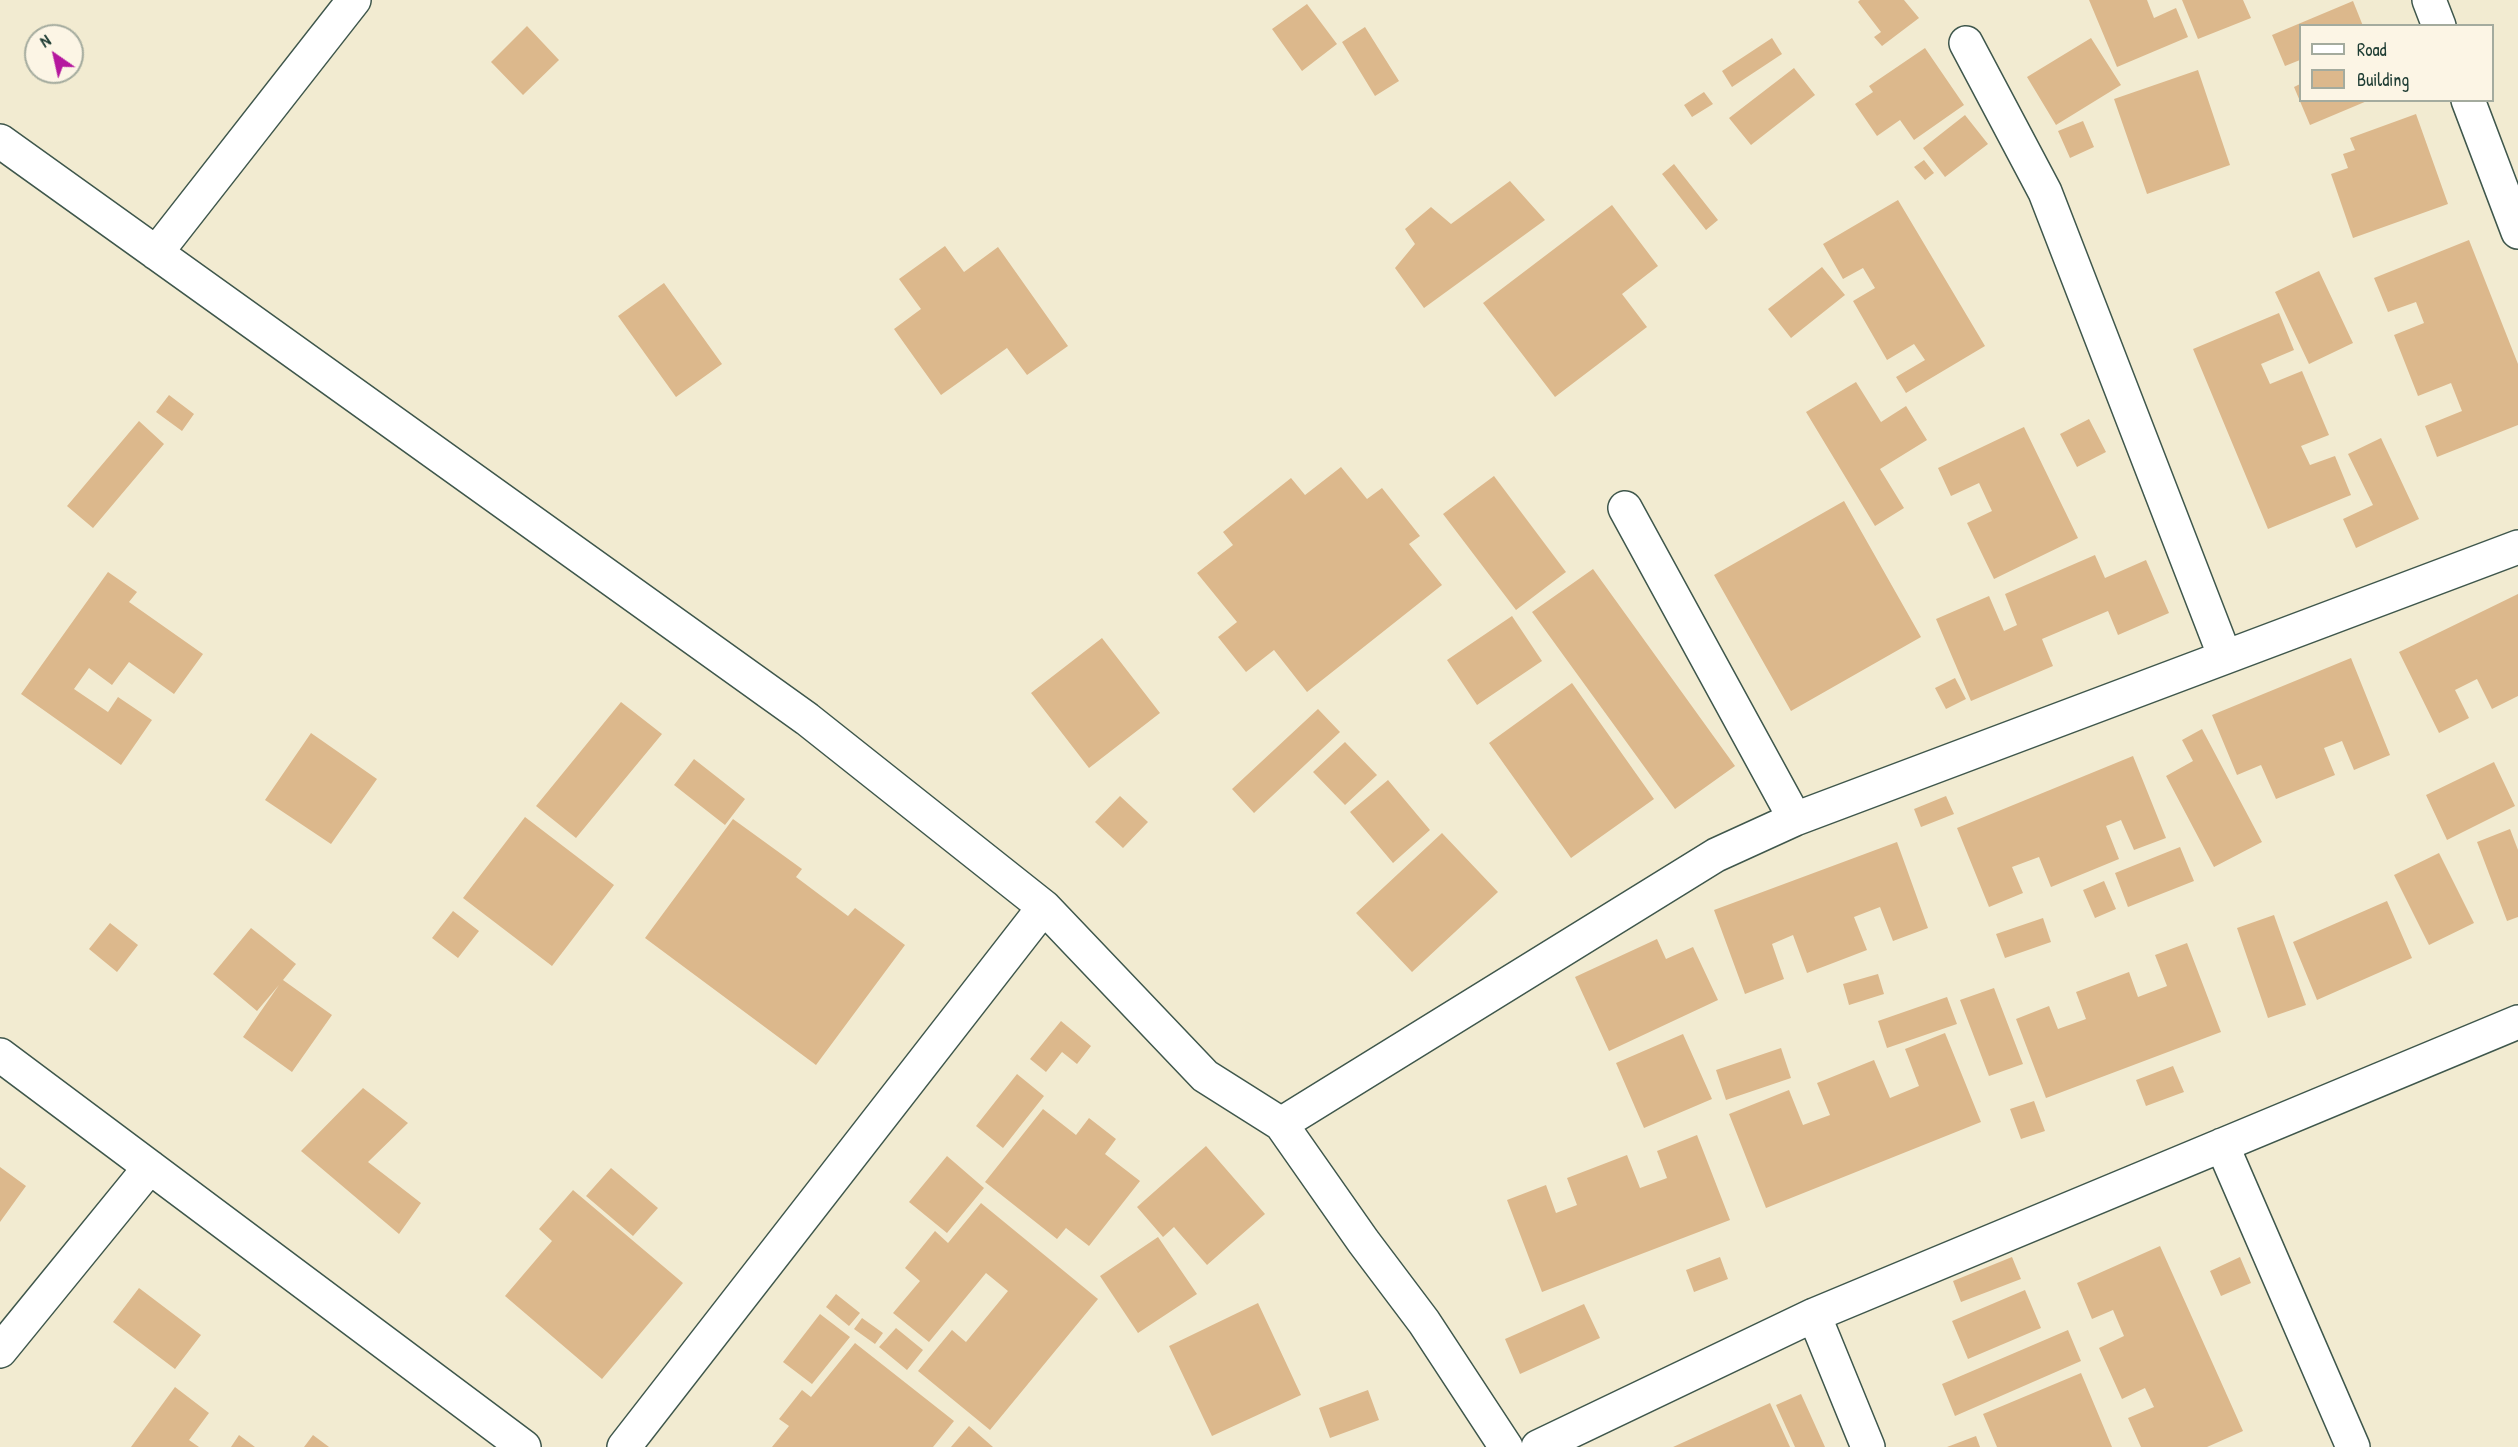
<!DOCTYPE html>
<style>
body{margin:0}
#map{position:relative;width:2518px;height:1447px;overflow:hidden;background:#f2ebd1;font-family:"Patrick Hand",sans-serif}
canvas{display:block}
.legend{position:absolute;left:2299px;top:24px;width:195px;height:78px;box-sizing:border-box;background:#fcf5e5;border:2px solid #a4ab9e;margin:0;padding:8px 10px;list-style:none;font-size:18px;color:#1f3d34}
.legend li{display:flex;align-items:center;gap:12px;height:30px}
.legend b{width:30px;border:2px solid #a4ab9e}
.north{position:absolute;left:24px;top:24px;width:60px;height:60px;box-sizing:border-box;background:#fcf5e5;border:2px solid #a4ab9e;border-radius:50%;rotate:326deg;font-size:16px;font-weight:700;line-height:24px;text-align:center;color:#1f3d34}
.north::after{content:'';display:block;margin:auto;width:21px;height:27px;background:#b5179e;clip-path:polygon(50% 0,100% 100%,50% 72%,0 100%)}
</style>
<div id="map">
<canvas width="2518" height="1447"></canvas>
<ul class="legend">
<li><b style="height:8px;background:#fff"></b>Road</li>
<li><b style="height:16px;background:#dcb88c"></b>Building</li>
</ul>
<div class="north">N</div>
</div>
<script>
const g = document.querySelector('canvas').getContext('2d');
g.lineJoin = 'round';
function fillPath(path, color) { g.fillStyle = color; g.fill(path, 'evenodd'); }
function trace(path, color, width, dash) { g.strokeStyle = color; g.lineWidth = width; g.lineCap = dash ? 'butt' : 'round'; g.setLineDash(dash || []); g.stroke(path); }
fillPath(new Path2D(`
 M1860,0h44l15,18 -37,28 -8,-9 7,-5 -23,-30z
 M2089,0h58l7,18 22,-10 12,29 -71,30z
 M2182,0h61l8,18 -53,21z
 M2353,1l10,25h-63v34l-15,6 -13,-31z
 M1307,4l30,40 -35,27 -30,-42z
 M527,26l32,34 -36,35 -32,-33z
 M1365,27l34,54 -24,15 -33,-54z
 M1772,38l10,16 -50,33 -10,-16z
 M2091,38l30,47 -65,40 -29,-48z
 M1925,48l39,57 -50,35 -14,-20 -23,16 -22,-32 18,-12 -4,-6z
 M1794,68l21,27 -64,50 -22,-27z
 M2198,70l32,95 -83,29 -33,-95z
 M2300,84v16l67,1 -57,24 -16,-38z
 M1704,92l9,12 -21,13 -8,-12z
 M2416,114l32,90 -95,34 -22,-64 17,-6 -5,-14 12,-4 -5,-12z
 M1965,115l23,29 -43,33 -22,-29z
 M2083,121l11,26 -24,11 -12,-27z
 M1924,160l10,13 -9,7 -11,-13z
 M1674,164l44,56 -12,10 -44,-56z
 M1510,181l35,39 -121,88 -29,-40 20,-24 -10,-15 26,-22 20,17z
 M1898,200l87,146 -79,47 -10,-16 29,-17 -11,-16 -27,16 -34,-59 22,-13 -12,-20 -20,11 -20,-35z
 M1612,205l46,61 -36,28 25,33 -92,70 -72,-94z
 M2469,240l49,124v61l-81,32 -12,-31 37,-15 -11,-28 -33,13 -24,-61 30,-12 -8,-21 -28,10 -14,-34z
 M945,246l19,26 34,-25 70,99 -41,29 -20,-27 -66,47 -47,-66 27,-20 -22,-30z
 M1822,267l23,28 -54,43 -23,-29z
 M2319,271l34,72 -44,21 -34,-72z
 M664,283l58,81 -46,33 -58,-81z
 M2279,313l15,37 -33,14 9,20 32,-13 27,64 -28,11 9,19 25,-9 16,39 -83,34 -75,-180z
 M1856,382l25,40 25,-16 21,34 -47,29 24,39 -29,18 -69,-114z
 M169,395l25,19 -12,17 -26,-19z
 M2089,419l17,33 -29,15 -17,-33z
 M139,421l25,23 -71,84 -26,-22z
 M2024,427l54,111 -84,41 -27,-56 25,-12 -13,-28 -28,13 -13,-28z
 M2381,438l38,81 -63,29 -13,-29 30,-14 -25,-51z
 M1341,467l26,32 15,-11 38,48 -11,8 33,41 -135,107 -33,-42 -28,22 -28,-35 19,-15 -40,-49 36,-28 -10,-13 68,-54 14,17z
 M1494,476l72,96 -50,38 -73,-96z
 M1844,501l77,136 -130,74 -77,-136z
 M2095,555l10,23 41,-18 23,53 -51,22 -10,-24 -66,28 11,27 -82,35 -35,-82 53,-23 15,35 13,-6 -12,-31z
 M1593,569l142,197 -60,43 -143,-197z
 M108,572l29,20 -8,10 74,52 -29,40 -45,-32 -17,23 -23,-17 -15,21 34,23 10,-15 34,23 -31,45 -100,-71z
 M2518,594v102l-26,13 -15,-30 -22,11 14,28 -30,15 -40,-81z
 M1512,616l30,45 -65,44 -30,-45z
 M1102,638l58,75 -71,55 -58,-75z
 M2351,658l39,97 -36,15 -12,-29 -18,7 11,27 -59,24 -15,-34 -24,10 -25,-60z
 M1955,678l11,21 -20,10 -11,-21z
 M1572,683l82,116 -83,59 -82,-115z
 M621,702l41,32 -86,104 -40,-32z
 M1318,709l22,23 -86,81 -22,-24z
 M2202,729l60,113 -48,25 -48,-91 27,-15 -11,-21z
 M311,733l66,46 -46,65 -66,-44z
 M1345,742l32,33 -32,30 -32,-33z
 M2133,756l33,82 -32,12 -13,-30 -15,6 13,33 -68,28 -12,-30 -27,10 11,26 -34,14 -32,-79z
 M694,759l51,40 -20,26 -51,-40z
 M2494,762l21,44 -68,34 -21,-45z
 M1388,780l42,50 -37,33 -43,-51z
 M1120,796l28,26 -25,26 -28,-26z
 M1946,796l8,18 -33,13 -7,-18z
 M525,817l89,68 -62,81 -89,-68z
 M733,819l69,50 -6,8 52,39 7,-8 50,37 -89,120 -171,-127z
 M2510,829l8,21v67l-11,4 -30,-79z
 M1442,833l56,59 -86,80 -56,-59z
 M1897,842l31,86 -35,13 -13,-34 -26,10 13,33 -60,23 -14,-38 -21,9 12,35 -39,15 -31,-84z
 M2180,847l14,34 -66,26 -13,-34z
 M2439,853l35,70 -45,22 -35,-70z
 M2104,881l12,28 -21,9 -12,-28z
 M2387,901l25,57 -95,42 -24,-58z
 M453,911l26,20 -21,27 -26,-20z
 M2274,915l32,90 -38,13 -31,-90z
 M2043,918l8,24 -46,16 -9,-24z
 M110,923l28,22 -21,27 -28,-23z
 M251,928l45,36 -13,16 49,35 -40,57 -49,-35 36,-52 -22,26 -44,-37z
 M1657,939l9,20 27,-12 25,53 -109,51 -34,-74z
 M2187,943l34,89 -175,66 -30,-79 33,-13 9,23 28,-10 -10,-27 53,-20 9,25 29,-11 -12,-31z
 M1878,974l6,20 -35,11 -6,-21z
 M1994,988l29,76 -34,12 -29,-76z
 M1947,997l10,27 -70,24 -9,-27z
 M1061,1021l30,25 -14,18 -15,-12 -16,20 -16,-13z
 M1945,1033l36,89 -215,86 -37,-94 60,-24 14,35 27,-10 -13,-32 57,-23 16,38 29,-12 -14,-37z
 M1683,1034l29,65 -68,29 -28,-65z
 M1781,1048l10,30 -65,22 -10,-30z
 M2173,1066l11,26 -38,14 -10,-26z
 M1017,1074l27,22 -41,52 -27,-22z
 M363,1088l45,35 -40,39 53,41 -22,31 -98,-83z
 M2034,1101l11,30 -24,8 -11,-30z
 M1043,1109l33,26 13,-17 27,21 -11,15 35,27 -51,65 -23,-18 -9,11 -72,-57z
 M1697,1135l33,85 -188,72 -35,-92 39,-15 10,28 21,-8 -10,-27 60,-23 13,33 27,-10 -10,-27z
 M1206,1146l59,68 -58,51 -33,-38 -11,10 -26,-30z
 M947,1156l37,32 -37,45 -38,-31z
 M0,1167l26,19 -26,36z
 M611,1168l47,40 -25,28 -47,-40z
 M573,1190l110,93 -81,96 -97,-83 47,-55 -13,-12z
 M981,1203l117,96 -108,131 -72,-59 34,-41 14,12 42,-51 -22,-18 -57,69 -36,-29 27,-32 -15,-13 30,-37 13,12z
 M1158,1237l39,57 -59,39 -38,-57z
 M2160,1246l83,185 -36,16h-66l-13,-29 26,-11 -9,-19 -23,11 -23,-51 25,-12 -11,-26 -21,9 -15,-36z
 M1720,1257l8,22 -34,13 -8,-22z
 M2012,1257l9,22 -60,23 -8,-21z
 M2240,1257l11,26 -30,13 -11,-25z
 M139,1288l62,47 -26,34 -62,-47z
 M2025,1290l16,38 -73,31 -16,-38z
 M836,1294l24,19 -11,13 -23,-19z
 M1258,1303l43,92 -89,41 -43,-90z
 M1584,1304l16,34 -80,36 -15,-35z
 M820,1314l30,23 -38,47 -29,-22z
 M862,1318l21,15 -8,11 -21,-15z
 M896,1328l27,22 -16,20 -28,-23z
 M2068,1330l13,31 -126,55 -13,-32z
 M855,1343l99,78 -21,26h-161l17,-21 -10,-7 23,-29 9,7z
 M2081,1373l31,74h-115l-14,-33z
 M175,1387l34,26 -20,27 10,7h-68z
 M1368,1390l11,30 -49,18 -11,-30z
 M1801,1394l24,53h-30l-19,-42z
 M1770,1403l20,44h-117z
 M969,1426l24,21h-42z
 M239,1435l16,12h-24z
 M313,1435l16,12h-25z
 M1976,1436l4,11h-33z`), '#dcb88c');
const minor = new Path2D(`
 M2429,0l10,26
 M1966,43l79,149 180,465
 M2468,100l50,132
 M0,141l807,578 237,188 161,169 76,48 82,117 61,81 82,125
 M156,253l198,-253
 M1625,508l170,311
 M0,1055l524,392
 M1281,1124l435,-269 79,-36 723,-272
 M2222,1145l131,302
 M1814,1315l54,132
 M0,1351l150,-184
 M624,1447l420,-540
 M1538,1447l276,-132 704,-293`);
trace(minor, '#3f574c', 36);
trace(minor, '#fff', 33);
</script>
